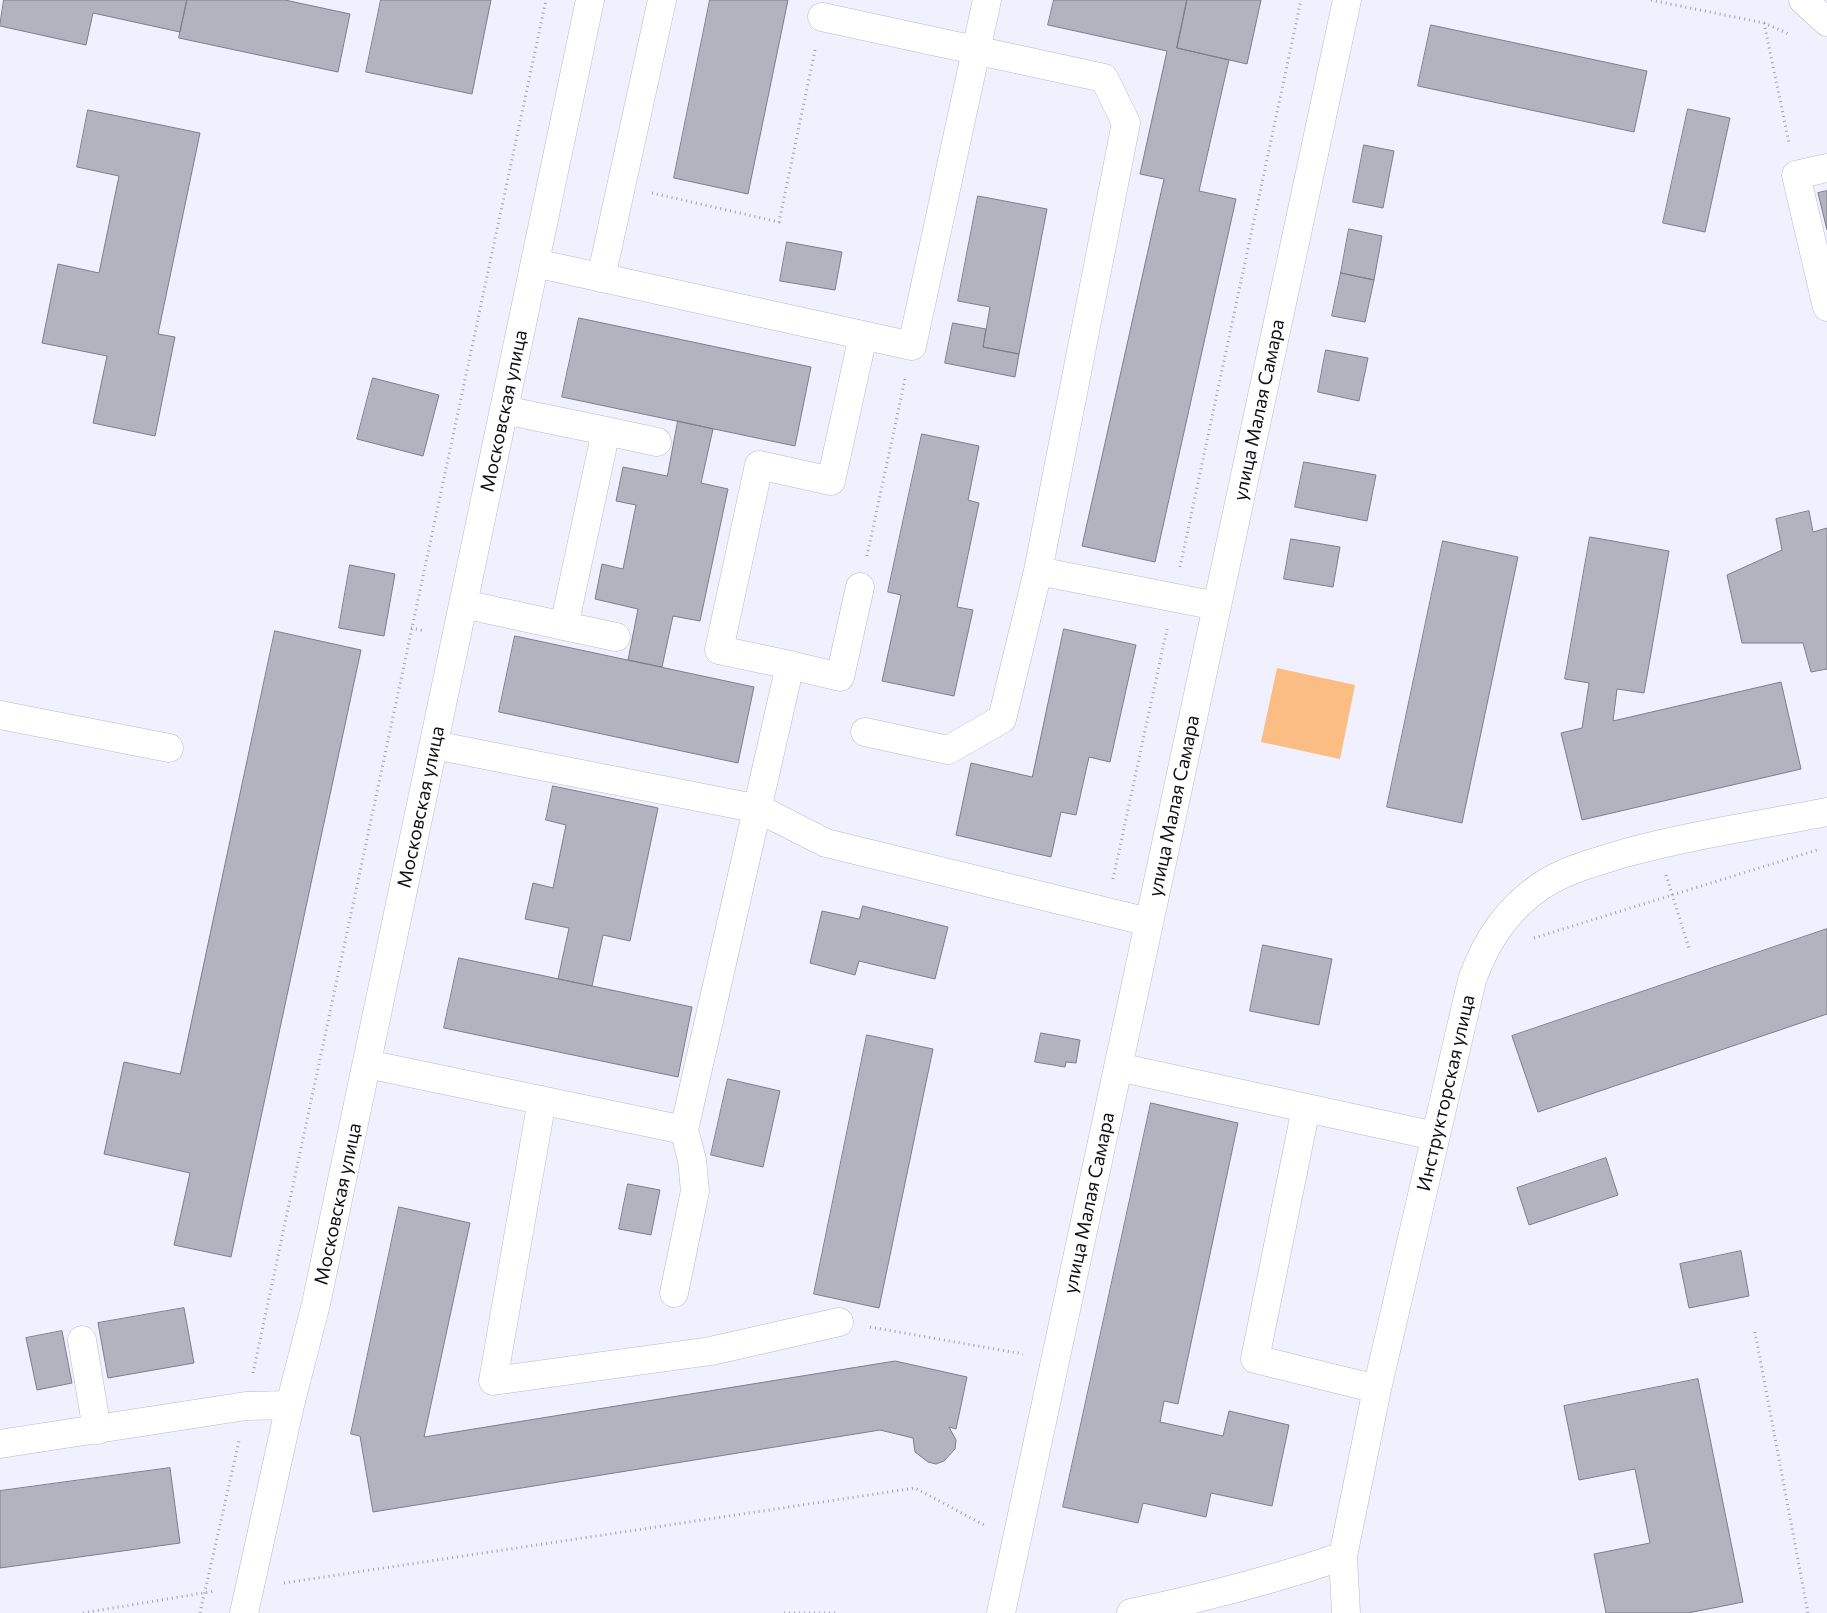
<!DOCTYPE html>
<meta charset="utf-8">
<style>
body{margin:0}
canvas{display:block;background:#f0f0fe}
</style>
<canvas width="1827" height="1613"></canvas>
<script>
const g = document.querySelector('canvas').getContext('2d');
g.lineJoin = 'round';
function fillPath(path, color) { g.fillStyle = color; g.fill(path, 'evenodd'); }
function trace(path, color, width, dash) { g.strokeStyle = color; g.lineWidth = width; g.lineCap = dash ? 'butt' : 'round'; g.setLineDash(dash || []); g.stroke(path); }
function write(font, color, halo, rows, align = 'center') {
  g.font = font + ' Commissioner,sans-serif'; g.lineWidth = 4.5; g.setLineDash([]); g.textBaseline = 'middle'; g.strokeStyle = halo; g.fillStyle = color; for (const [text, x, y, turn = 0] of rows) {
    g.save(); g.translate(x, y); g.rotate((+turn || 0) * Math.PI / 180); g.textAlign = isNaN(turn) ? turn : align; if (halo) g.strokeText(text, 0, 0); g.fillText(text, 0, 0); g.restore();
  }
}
fillPath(new Path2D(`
 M1277,668l78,17 -15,74 -79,-17z`), '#fcbd84');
const building = new Path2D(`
 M4,0h183l-7,32 -87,-19 -7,32 -86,-19z
 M187,0h98l65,14 -12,58 -159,-34z
 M381,0h110l-19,94 -106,-22z
 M710,0h78l-40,194 -74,-16z
 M1054,0h133l-10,48 52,12 -30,131 37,8 -81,363 -73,-16 82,-367 -24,-5 27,-123 -119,-26z
 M1187,0h74l-14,64 -70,-16z
 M1431,25l216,46 -13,61 -216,-46z
 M1688,109l42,9 -25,114 -42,-9z
 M88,110l112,23 -42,201 17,3 -20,99 -62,-13 14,-67 -65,-13 16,-79 41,9 20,-97 -42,-9z
 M1364,145l30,6 -11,57 -30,-6z
 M1827,191v39l-9,-37z
 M978,196l69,13 -28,145 -36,-7 7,-40 -32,-6z
 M1349,229l33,7 -8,44 -33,-7z
 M787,242l55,10 -7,38 -55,-9z
 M1341,273l33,7 -9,42 -33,-6z
 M579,318l232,49 -16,79 -233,-49z
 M953,323l33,6 -3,18 36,7 -4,23 -70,-14z
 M1326,350l42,8 -9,43 -41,-9z
 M373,378l66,17 -16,61 -66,-17z
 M678,421l35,8 -12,54 27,6 -28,132 -27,-5 -11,51 -34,-7 10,-51 -43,-10 7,-35 21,5 13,-64 -20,-4 7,-34 44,9z
 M922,434l57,12 -11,54 11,3 -22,104 16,3 -19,86 -72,-15 19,-86 -13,-3z
 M1304,462l72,13 -9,46 -72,-14z
 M1809,511l4,21 14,-4v141l-16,3 -8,-29h-61l-15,-68 55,-25 -6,-31z
 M1590,537l79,14 -25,142 -27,-4 -4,32 168,-39 20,87 -219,51 -21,-87 21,-5 7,-45 -24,-4z
 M1291,539l49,8 -7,40 -49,-8z
 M1443,541l75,16 -56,266 -75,-16z
 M350,565l45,9 -11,62 -45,-8z
 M1064,629l72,16 -26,117 -21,-5 -13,58 -15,-3 -10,45 -95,-22 15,-72 61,14z
 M275,631l86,19 -130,607 -57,-12 16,-72 -86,-19 20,-92 56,12z
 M515,636l239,51 -16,76 -239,-51z
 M553,786l105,22 -28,133 -27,-6 -11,51 -34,-7 11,-51 -44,-9 8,-36 20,5 13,-63 -20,-5z
 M863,906l85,21 -13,52 -76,-18 -4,14 -45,-12 12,-52 37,8z
 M1827,929v85l-289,98 -26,-76z
 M1263,945l69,14 -13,66 -69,-14z
 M459,958l233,49 -14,70 -234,-49z
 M1041,1033l39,7 -4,23 -10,-1 -1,5 -30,-5z
 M867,1035l66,14 -54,259 -65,-14z
 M728,1079l52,12 -17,76 -52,-12z
 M1151,1103l87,20 -60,281 -14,-3 -4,21 63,14 6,-25 60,14 -17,81 -61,-13 -5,24 -63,-14 -5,20 -75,-16z
 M1606,1158l12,37 -89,30 -12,-37z
 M628,1184l32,6 -9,45 -32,-6z
 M399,1207l71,16 -46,214 471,-76 72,16 -11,52 -7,-2 7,13 -1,9 -11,12 -8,3 -8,-2 -13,-10 -2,-14 -33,-8 -507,82 -13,-76 -9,-2z
 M1741,1251l8,45 -60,12 -9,-44z
 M184,1308l10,55 -86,15 -10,-55z
 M62,1331l10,52 -35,7 -11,-52z
 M1698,1379l45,223 -55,11h-82l-12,-59 56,-11 -15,-74 -56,11 -15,-74z
 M170,1468l10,75 -180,25v-77z`);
fillPath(building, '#b3b3c0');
trace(building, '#7e7e8b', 1);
const minor = new Path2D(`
 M1803,0l24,22
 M822,17l282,61 22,45 -88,448 -36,148 -54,31 -83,-18
 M1827,168l-31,7 31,132
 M535,263l377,83 75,-346
 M601,278l61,-278
 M606,431l51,11
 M1038,571l179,35
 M463,604l101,22 42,-195 -102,-21
 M564,626l52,11
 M790,665l50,12 20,-90
 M0,715l169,33
 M434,745l325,64 67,34 323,79
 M367,1064l317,66
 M1118,1067l317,69
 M542,1100l-49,281 218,-30 128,-29
 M1306,1108l-51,251 122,30
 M674,1293l21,-102 -3,-31 -8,-30 106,-465 -71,-15 40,-185 72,16 32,-145
 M82,1340l15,90
 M0,1444l246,-38 44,-1
 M244,1613l46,-208 26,-101 274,-1304
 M1001,1613l346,-1613
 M1131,1613c72,-15 142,-33 212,-57
 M1346,1613l-3,-57 34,-167 95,-409c13,-37 35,-71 69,-94 26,-17 55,-24 84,-33 66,-18 135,-28 202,-41`);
trace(minor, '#babac7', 29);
trace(new Path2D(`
 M1651,0l113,23 27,12
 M1764,23l25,120
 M652,193l127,29 36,-172
 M867,556l38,-177
 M1180,567l121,-567
 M411,628l14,3
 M1666,875l23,73
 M1113,879l54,-250
 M1534,938l283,-88
 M870,1327l153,27
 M1755,1332l53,281
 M253,1373l293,-1373
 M284,1583l631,-95 71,38
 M83,1613l132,-22
 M200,1613l39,-172
 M784,1613h51`), '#a1a1ab', 3, [1, 4]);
trace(minor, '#fff', 28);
write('19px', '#111115', '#fff', [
 ["улица Малая Самара",1259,410,-78],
 ["Московская улица",504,411,-78],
 ["улица Малая Самара",1174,806,-78],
 ["Московская улица",421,807,-78],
 ["Инструкторская улица",1446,1093,-77],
 ["улица Малая Самара",1089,1203,-78],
 ["Московская улица",338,1204,-78]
]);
</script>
